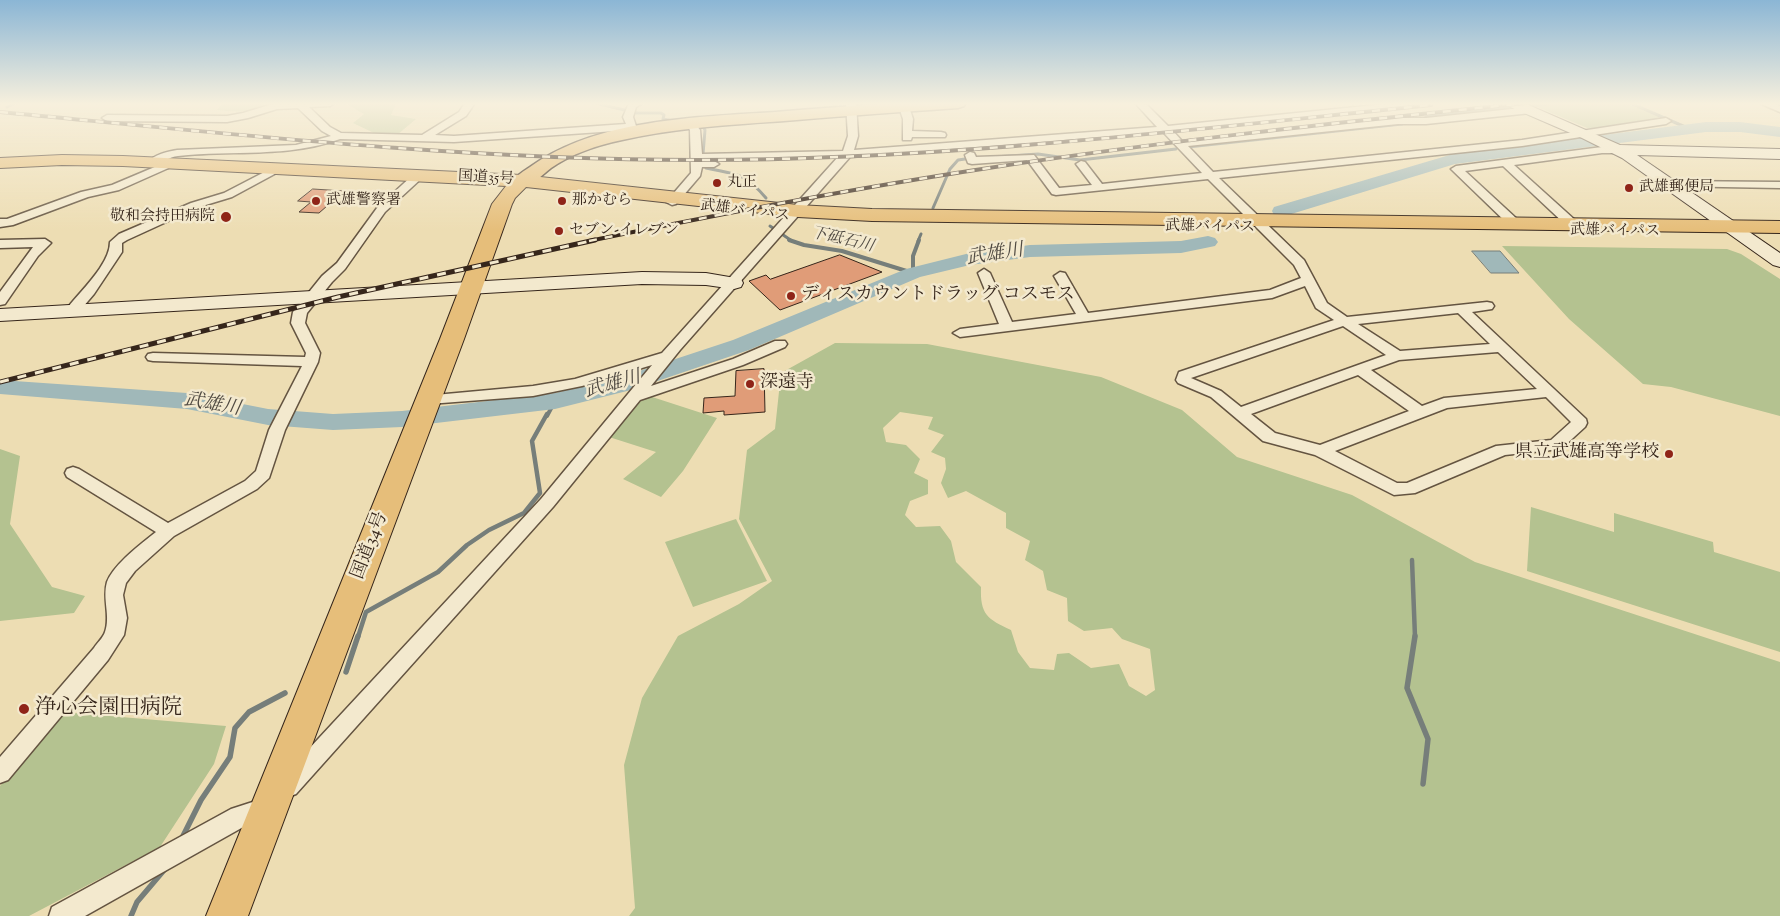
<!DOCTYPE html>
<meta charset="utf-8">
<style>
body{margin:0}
canvas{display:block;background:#edddb3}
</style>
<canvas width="1780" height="916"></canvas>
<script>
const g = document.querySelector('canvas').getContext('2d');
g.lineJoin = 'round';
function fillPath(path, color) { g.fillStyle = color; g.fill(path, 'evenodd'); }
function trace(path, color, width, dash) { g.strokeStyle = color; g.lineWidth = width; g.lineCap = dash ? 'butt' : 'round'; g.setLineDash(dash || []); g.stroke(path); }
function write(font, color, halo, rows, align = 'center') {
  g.font = font + ' "Sorts Mill Goudy","Noto Serif JP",serif'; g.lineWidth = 5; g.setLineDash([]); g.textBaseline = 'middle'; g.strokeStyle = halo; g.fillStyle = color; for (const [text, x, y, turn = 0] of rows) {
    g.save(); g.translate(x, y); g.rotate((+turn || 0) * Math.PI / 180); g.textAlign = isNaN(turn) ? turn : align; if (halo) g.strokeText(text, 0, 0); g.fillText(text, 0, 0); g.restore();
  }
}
fillPath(new Path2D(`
 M222,103h44c-10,12 -35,8 -49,7z
 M345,103h52l-6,12 25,4 -19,16 -21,-1 -23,-11 11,-9z
 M1578,103h48l37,16 -71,11 -57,-24z
 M1502,246l225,3 14,5 39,25v137l-109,-29 -28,-3 -74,-65z
 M835,343l92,1 174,33 81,33 55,47 115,38 123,67 305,100v254h-1151l6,-8 -11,-143 18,-67 36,-62 61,-32 33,-23 -33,-62 8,-69 28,-21 6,-56zM900,412l33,5 -5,12 16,6 -13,17 14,6 1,11 -5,14 7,15 18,-7 40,22v15l24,13 -5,19 18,11 4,19 20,8 1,23 16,10 28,-3 10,11 28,10 5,41 -9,6 -17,-10 -10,-22 -28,4 -22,-15 -12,1 -3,16 -24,-2 -12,-16 -7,-22c-24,-11 -31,-16 -30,-43l-25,-25 -5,-21 -11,-15 -24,1 -11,-12 5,-14 18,-7v-14l-14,-7 6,-14 -14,-14 -20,-3 -3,-14z
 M646,395l71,23 -34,53 -22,26 -38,-18 33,-27 -47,-15z
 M0,449l20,7 -10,68 42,63 33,9 -11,17 -74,8z
 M1531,507l83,25v-19l99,29 1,10 66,20v80l-253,-81z
 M736,519l31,62 -74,26 -28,-65z
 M63,712l163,14 -12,38 -54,83 -131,69h-29v-130z`), '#b4c290');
const water = new Path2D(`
 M1472,251h28l19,22h-28z`);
fillPath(water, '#a0b8b9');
trace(water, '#767e7a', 1);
trace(new Path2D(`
 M595,103l42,10h24l3,2 -1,4 10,2
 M1630,103l60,26
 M1525,106l36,-3
 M7,107l8,-4
 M1426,117l91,-10
 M702,125l3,5 -2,24
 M1188,147l214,-23
 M994,157l44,-3 42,6 96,-11
 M706,168c32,7 38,4 60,30
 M933,208l17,-39 8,-9 14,-2
 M770,226l22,15
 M918,241l3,-7`), '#767e7a', 3);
trace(new Path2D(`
 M789,240l15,5 38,6 71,22v-17l6,-16
 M547,416l8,-15`), '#767e7a', 4);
trace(new Path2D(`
 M1412,560l3,77
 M358,637l8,-25 72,-40 29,-27 22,-15 35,-17 16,-20 -8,-52 15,-27`), '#767e7a', 4.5);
trace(new Path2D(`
 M1415,636l-8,52 21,51 -5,45
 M346,672l12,-36
 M181,840l20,-40 29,-43 5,-29 14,-16 36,-19
 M131,916l6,-14 28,-33`), '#767e7a', 5.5);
fillPath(new Path2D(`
 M1706,122h34l40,5v10l-40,-5h-34l-251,32 -167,51 -7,2 -7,-2 -2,-4 2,-4 179,-53z
 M1208,236l7,2 3,4 -3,4 -34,7 -151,4 -60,8 -50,12 -171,73 -118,40 -76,19 -153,18 -69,3 -65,-5 -81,-16 -187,-15v-14l187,13 81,16 65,5 69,-3 153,-18 60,-14 118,-39 173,-71 64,-16 60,-8 151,-4z`), '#a0b8b9');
const building = new Path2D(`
 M313,189l31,2 -25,22 -20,-1 12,-10 -13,-1z
 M840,255l42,17 -102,38 -31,-29 17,-6 4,4z
 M764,369l1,43 -41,3v-4l-21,2 1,-15 31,-2 1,-25z`);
fillPath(building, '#e09c78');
trace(building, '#36261b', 1);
const street = new Path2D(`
 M276,103h59l-5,3 -21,1 21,20 11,6 81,2 37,-23 6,-9h10l-9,13 -31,19 19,1 172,-12 -3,-7 6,-14h14l-7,4 -3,10 3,9 6,5 -5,3 -7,-4 -176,12 -114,-3c-52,19 -107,11 -162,17 -9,1 -16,7 -25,9l-4,-1 -1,-2c7,-8 19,-10 29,-12l119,-5 35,-9 -9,-5 -24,-23 -21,1 -29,9 -21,4 -120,-1 -5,-3 5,-3 120,1 16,-3z
 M846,103h10l2,33 -4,14 303,-23 -22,-24h10l23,23 227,-23h29l-5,3 -246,25 9,10 216,-23h28l105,-11 5,3 -5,3 -105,11h-28l-210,22 25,26 309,-32 144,-22 5,3 -5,3 -144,22 -303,32 85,82 23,43 20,14 140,-15 5,1 2,3 -2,3 -20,3 114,107 1,4 -2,4 -24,22 -56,6 -90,38 -21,2 -79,-40 -52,-14 -52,-44 -33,-14 -2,-3 3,-8 155,-52 -18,-12 -11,-22 -33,12 -312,39 -7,-4 7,-4 39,-5 -21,-51 6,-4 6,4 22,49 64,-8 -22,-38 6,-4 5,1 23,40 182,-23 31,-12 -7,-13 -86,-86 -152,16 -4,-1 -25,-34 -55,4 -4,-1 -3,-8 5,-3 4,1 2,4 58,-2 25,33 33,-3 -16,-21 5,-3 4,1 17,22 100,-11 -39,-41 -313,25 -170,193 -29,36 82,-27 42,-18h10l2,3 -2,3 -42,18 -103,35 -87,107 -257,287 -8,3 -8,-3 -3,-7 3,-7 261,-281 111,-134 -70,21 -49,10 -104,8 -5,-2 -3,-3 3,-3 109,-10 42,-7 87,-26 176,-196 -136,3 12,1 5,3 -5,3h-12l-2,9 -24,28 -4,1 -6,-3 25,-29 -1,-43 -5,-6 1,-2h8l6,8 2,24 141,-3 5,-15zM1458,313l32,31 -90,7 -42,-27zM1343,326l43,29 -145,52 -20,-16 -30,-13zM1498,352l39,37 -93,9 -22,8 -51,-36 28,-10zM1358,375l51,36 -89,34 -45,-12 -24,-19zM1546,397l25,25 -20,18 -55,6 -89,37h-10l-62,-32 112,-43z
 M1759,103h13l8,3v6z
 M904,104l5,3 4,12 -1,12 29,1 4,1 1,2 -1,2h-33l-1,3h-8v-21l-4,-12z
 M1602,147h15l5,3 -5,3h-15l-88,12 61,55 2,3 -2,3h-8l-64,-60 -38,5 52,48 2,3 -6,4 -4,-1 -58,-56 5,-3z
 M169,161l4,1 1,2 -1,2 -54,24 -31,7 -75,28 -13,2v-8h7l74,-27 31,-7z
 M278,165l5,3 -1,2 -50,27 -33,10 -72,33 -5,3v9l-28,42 -17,20h-10l-2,-3c14,-19 45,-46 45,-69l9,-8 72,-31 33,-10z
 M419,172l4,1 1,2 -1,2 -38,35 -40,57 -13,13 -25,31 -2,10 15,30 -2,9 -33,68 -16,48 -12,11 -83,47 -39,35 -9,12 -3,12 4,23 -3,17 -16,25 -100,120 -8,3v-26l94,-109c3,-5 9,-10 11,-16 6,-16 -3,-33 2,-50 7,-18 34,-38 49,-50l-89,-55 -2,-4 2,-4 6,-2 6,2 89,54 77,-42 11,-10 13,-41 33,-64 -149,-5 -5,-1 -2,-3 2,-3 5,-1 152,4 1,-4 -15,-30 2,-11 29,-36 15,-13 40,-55 38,-35z
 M1670,181l110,1v6l-114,-2 -2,-2z
 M45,239l6,4 -13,13 -33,48 -5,1v-13l33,-45 -33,1v-8z
 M268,797l8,3 3,8 -3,8 -31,10 -160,90h-36l3,-9 179,-98z`);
const secondary = new Path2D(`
 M1506,103h18l96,42 160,4v10l-143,-4 143,98v14l-7,-2 -151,-107 -40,-20 -74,-32z
 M642,272l64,1 35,6 2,4 -2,4 -7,2 -28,-4 -64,-1 -642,37v-12z`);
const primary = new Path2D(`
 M896,103h70l-2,3 -6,2c-58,4 -116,8 -174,13 -55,4 -109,7 -162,19 -24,5 -51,14 -71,28 -10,8 -21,20 -35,17l-3,-4c4,-6 11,-10 17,-14 67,-48 167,-50 245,-55 41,-3 81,-7 121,-9z`);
const highway = new Path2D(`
 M62,155l61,1 399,19 276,30 74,4 908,12v12l-908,-12 -74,-4 -272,-30 -11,11 -3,6 -48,135 -216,577h-42l234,-577 52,-135 14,-18 -383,-20 -61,-1 -62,3v-10z`);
trace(street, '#645441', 3);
trace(secondary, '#36261b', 2);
trace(primary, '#36261b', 3);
trace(highway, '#36261b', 2);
fillPath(street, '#f3e9ce');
fillPath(secondary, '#f3e9ce');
fillPath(primary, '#e6be7a');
fillPath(highway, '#e6be7a');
const railFar1 = new Path2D(`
 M0,112c232,22 464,48 698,48 245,0 489,-30 733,-55
 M589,241c131,-27 262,-52 393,-72 181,-28 362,-47 544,-66`);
const rail = new Path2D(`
 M0,382l338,-85 257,-57`);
trace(railFar1, '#36261b', 4);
trace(rail, '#36261b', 5);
trace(railFar1, '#f3e9ce', 2.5, [8]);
trace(rail, '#f3e9ce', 3, [9]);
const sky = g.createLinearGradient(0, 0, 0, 231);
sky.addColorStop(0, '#8bb6d5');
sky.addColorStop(0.45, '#f7f0dd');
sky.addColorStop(1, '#f7f0dd00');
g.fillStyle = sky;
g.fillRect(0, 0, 1780, 231);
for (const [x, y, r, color] of [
 [717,183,5,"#8f2418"],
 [1629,188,5,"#8f2418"],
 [316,201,5,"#8f2418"],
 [562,201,5,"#8f2418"],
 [226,217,6,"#8f2418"],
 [559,231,5,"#8f2418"],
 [791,296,5,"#8f2418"],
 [750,384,5,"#8f2418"],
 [1669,454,5,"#8f2418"],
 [24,709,6,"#8f2418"]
]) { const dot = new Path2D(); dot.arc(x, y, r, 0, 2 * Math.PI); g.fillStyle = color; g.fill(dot); trace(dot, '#f3e9ce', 2); }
write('15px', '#36261b', '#f3e9ce', [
 ["国道35号",486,179,3],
 ["武雄バイパス",745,212,7],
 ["武雄バイパス",1210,228,1],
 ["武雄バイパス",1615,232,1]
]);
write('15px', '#36261b', '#f3e9ce', [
 ["丸正",727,183],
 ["武雄郵便局",1639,188],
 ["武雄警察署",326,201],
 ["那かむら",572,201],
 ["敬和会持田病院",215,217,"right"],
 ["セブン-イレブン",569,231]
], 'left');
write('italic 16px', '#504a42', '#f3e9ce', [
 ["下砥石川",842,241,13]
]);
write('18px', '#36261b', '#f3e9ce', [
 ["ディスカウントドラッグ コスモス",801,296],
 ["深遠寺",760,384],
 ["県立武雄高等学校",1659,454,"right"]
], 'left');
write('18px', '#36261b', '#f3e9ce', [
 ["国道34号",371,546,-69]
]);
write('italic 19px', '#504a42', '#f3e9ce', [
 ["武雄川",995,256,-9],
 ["武雄川",613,386,-15],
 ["武雄川",212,406,10]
]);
write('21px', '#36261b', '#f3e9ce', [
 ["浄心会園田病院",35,709]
], 'left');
</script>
